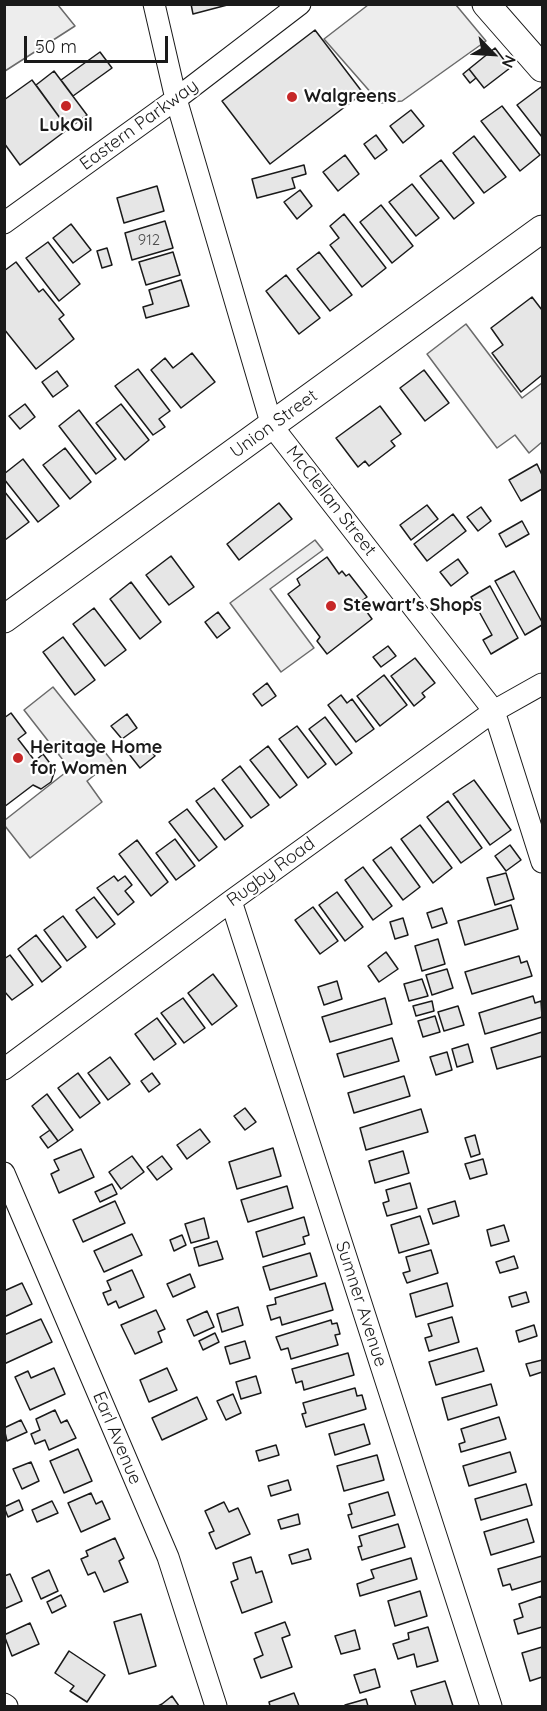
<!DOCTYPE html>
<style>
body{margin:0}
#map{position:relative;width:547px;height:1711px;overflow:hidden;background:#fff;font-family:Quicksand,sans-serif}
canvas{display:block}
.frame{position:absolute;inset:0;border:6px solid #1a1a1a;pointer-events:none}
.north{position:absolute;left:463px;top:24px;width:60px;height:60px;-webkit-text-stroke:4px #fff;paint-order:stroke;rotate:115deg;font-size:16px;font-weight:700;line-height:24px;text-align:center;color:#1a1a1a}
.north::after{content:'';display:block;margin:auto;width:21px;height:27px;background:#1a1a1a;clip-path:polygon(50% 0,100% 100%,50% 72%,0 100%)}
.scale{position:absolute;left:24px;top:36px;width:144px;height:27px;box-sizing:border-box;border:3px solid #1a1a1a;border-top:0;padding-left:8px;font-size:18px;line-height:21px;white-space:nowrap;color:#1a1a1a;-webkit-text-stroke:4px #fff;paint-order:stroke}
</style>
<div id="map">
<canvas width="547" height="1711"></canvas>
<div class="frame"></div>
<div class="north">N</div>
<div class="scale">50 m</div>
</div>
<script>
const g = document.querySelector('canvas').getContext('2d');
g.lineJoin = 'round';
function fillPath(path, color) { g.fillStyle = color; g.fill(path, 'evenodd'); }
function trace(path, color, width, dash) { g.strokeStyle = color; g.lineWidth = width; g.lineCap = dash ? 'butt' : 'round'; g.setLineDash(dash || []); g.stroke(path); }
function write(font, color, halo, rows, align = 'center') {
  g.font = font + ' Quicksand,sans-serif'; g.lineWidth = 4.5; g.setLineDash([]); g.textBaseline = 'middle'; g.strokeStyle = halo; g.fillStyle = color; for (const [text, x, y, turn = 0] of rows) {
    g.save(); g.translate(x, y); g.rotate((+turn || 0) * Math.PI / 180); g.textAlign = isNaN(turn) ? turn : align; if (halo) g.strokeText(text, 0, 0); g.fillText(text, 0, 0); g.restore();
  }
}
const parking = new Path2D(`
 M5,4l53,1 17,21 -70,45z
 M456,5l30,36 -84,60 -22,2 -56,-64 44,-34z
 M466,324l56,74 20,-15v59l-13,11 -14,-18 -18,13 -70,-94z
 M315,540l8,10 -53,39 44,59 -33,24 -51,-69z
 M53,687l59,74 -25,20 15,21 -72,56 -25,-32v-6l65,-51 -46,-59z`);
fillPath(parking, '#ededed');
trace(parking, '#6a6a6a', 1.5);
const building = new Path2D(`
 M191,4h40l-38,10z
 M315,30l48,63 -93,71 -48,-63z
 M495,48l15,20 -26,20 -15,-19z
 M100,52l12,16 -39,28 -12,-16z
 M469,69l7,9 -6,5 -7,-9z
 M54,71l33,44 -19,14 -32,-44z
 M32,80l36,49 -48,36 -16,-22v-43z
 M541,87l1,2v48l-25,-32z
 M502,106l38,49 -20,16 -39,-50z
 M411,110l13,16 -21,17 -13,-17z
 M376,135l11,15 -12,9 -11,-15z
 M474,136l32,41 -22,16 -31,-40z
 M345,155l14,19 -21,17 -15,-19z
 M441,160l33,43 -20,16 -34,-43z
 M304,165l2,9 -14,4 3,10 -38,10 -5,-19z
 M412,184l27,34 -23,18 -27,-34z
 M157,186l7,25 -40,12 -7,-25z
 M300,190l12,16 -15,13 -13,-17z
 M381,205l32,41 -21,17 -32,-41z
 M344,214l42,54 -24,19 -32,-42 9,-7 -9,-12z
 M165,221l8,27 -41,12 -7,-27z
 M71,224l20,26 -18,13 -20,-25z
 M48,242l32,42 -21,17 -33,-43z
 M107,248l5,17 -10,3 -5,-17z
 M173,252l7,23 -34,10 -7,-23z
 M319,252l33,43 -22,16 -33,-42z
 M16,262l23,30 4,-3 21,26 -5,4 15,20 -38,30 -32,-40v-58z
 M286,275l34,43 -21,16 -33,-43z
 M181,280l8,26 -43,12 -3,-11 10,-3 -4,-14z
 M532,297l10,13v65l-21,17 -29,-39 11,-8 -12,-17z
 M192,353l23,29 -34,26 -30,-38 14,-12 8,10z
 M138,369l32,42 -11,8 6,8 -12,8 -38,-49z
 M424,370l25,33 -24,18 -25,-33z
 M57,371l11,15 -15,11 -11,-15z
 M25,404l10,13 -15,12 -11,-13z
 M121,404l28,36 -24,20 -29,-37z
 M380,406l21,28 -10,7 4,5 -26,20 -4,-5 -7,6 -22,-29z
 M79,410l37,49 -20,15 -37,-48z
 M65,448l26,34 -21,17 -27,-34z
 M23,459l36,47 -21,16 -34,-43v-5z
 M537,464l5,11v14l-21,12 -12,-21z
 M4,491l25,31 -24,18 -1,-1z
 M279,503l13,16 -53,41 -12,-16z
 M427,505l11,14 -27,21 -11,-15z
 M481,507l10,14 -13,10 -11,-14z
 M453,514l13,17 -39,30 -13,-17z
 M522,521l7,13 -23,13 -7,-13z
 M171,556l23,31 -25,18 -23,-30z
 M327,557l12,17 3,-3 4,5 3,-2 18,23 -4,3 4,5 -3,3 8,11 -45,35 -10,-13 3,-4 -32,-43 12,-9 -3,-6z
 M458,559l10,14 -17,13 -11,-14z
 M514,571l28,51v3l-17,10 -30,-54z
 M131,582l30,40 -21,17 -30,-40z
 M490,586l28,52 -27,16 -8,-14 9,-5 -21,-38z
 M94,608l32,42 -21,16 -32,-42z
 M218,612l12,16 -13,10 -12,-16z
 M63,637l32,43 -20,15 -32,-43z
 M388,646l8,10 -15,11 -8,-10z
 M415,658l20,25 -13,10 3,4 -11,9 -23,-30z
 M384,675l23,30 -27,21 -23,-30z
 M267,683l9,13 -14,10 -9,-12z
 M341,695l6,8 5,-4 22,30 -18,13 -28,-37z
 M11,713l15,20 -8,6 17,22 8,-7 12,16 -4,12 -10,7 -8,-4 -29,22v-89z
 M127,714l10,14 -15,11 -11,-13z
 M325,717l27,36 -16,12 -27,-36z
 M297,726l29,38 -18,14 -29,-39z
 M144,742l11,14 -15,12 -11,-14z
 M268,746l29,39 -17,13 -30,-38z
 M240,766l29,39 -18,13 -29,-38z
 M474,780l37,50 -21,15 -37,-51z
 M214,788l29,38 -18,14 -29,-39z
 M448,801l34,47 -21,15 -34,-46z
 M187,809l30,38 -18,14 -30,-39z
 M420,825l32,43 -19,15 -32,-44z
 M175,839l20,27 -19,14 -20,-27z
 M137,840l31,42 -17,14 -32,-42z
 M510,845l11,15 -15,11 -11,-15z
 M391,847l29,40 -17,13 -30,-40z
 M363,867l29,39 -19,14 -28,-40z
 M506,873l8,26 -19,6 -8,-27z
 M114,876l4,5 7,-5 7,9 -7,6 9,11 -16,13 -21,-27z
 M337,892l26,35 -18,14 -26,-36z
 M94,897l21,27 -18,14 -21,-28z
 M511,905l7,24 -53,16 -7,-24z
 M313,907l25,34 -18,13 -25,-34z
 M442,908l5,15 -15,5 -5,-15z
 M63,916l23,31 -19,14 -23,-31z
 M403,918l5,17 -13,4 -5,-17z
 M36,935l25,32 -19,15 -24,-33z
 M438,939l7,25 -23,7 -7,-25z
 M386,952l12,17 -19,13 -11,-16z
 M10,955l23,30 -21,15 -8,-9v-32z
 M519,956l2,7 6,-2 5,15 -60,18 -7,-22z
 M447,969l6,19 -21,7 -6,-20z
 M213,974l24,32 -25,19 -24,-32z
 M422,979l6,17 -19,5 -5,-17z
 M337,981l5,18 -18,6 -6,-18z
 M533,996l2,7 6,-2 1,16 -57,17 -6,-21z
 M183,998l22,30 -21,15 -23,-30z
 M385,998l7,26 -62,18 -8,-25z
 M432,1001l2,10 -18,5 -3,-10z
 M458,1006l6,19 -20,6 -6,-19z
 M435,1016l5,16 -17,5 -5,-16z
 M157,1018l19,26 -22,16 -19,-26z
 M542,1032v24l-45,13 -6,-21z
 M392,1038l7,23 -55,16 -7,-23z
 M468,1044l5,18 -16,5 -5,-18z
 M447,1052l5,18 -16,5 -6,-18z
 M110,1057l20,27 -22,16 -20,-27z
 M78,1073l22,30 -20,15 -22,-30z
 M152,1073l8,11 -11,8 -8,-11z
 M404,1076l6,20 -56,17 -6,-20z
 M47,1094l26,36 -15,11 -26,-35z
 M245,1108l11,14 -11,8 -11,-14z
 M421,1109l7,23 -62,18 -6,-22z
 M200,1129l10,13 -23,17 -10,-14z
 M50,1130l8,11 -10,7 -8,-11z
 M475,1135l5,19 -9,3 -6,-19z
 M273,1148l8,28 -44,13 -8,-27z
 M81,1149l13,28 -35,16 -8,-19 8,-4 -5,-10z
 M403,1151l6,22 -34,10 -6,-22z
 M132,1156l12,16 -23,17 -12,-17z
 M162,1156l10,13 -15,11 -10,-13z
 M483,1159l4,15 -17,5 -5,-15z
 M410,1183l7,25 -30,8 -4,-13 6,-2 -3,-11z
 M112,1184l5,10 -17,8 -5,-10z
 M287,1186l6,22 -45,14 -7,-22z
 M115,1201l10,22 -42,19 -10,-22z
 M455,1201l4,15 -26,8 -5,-15z
 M420,1216l9,28 -30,9 -8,-28z
 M304,1217l5,18 -6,2 2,7 -42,13 -7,-25z
 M204,1218l5,20 -18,5 -6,-19z
 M504,1225l5,16 -18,5 -4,-16z
 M132,1234l10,21 -38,17 -10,-21z
 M182,1235l4,10 -12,6 -4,-11z
 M217,1241l6,18 -24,7 -5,-18z
 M431,1250l7,23 -31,10 -4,-10 7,-2 -4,-14z
 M310,1253l7,23 -47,14 -7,-23z
 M514,1256l4,12 -18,5 -4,-11z
 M132,1270l12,27 -25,11 -3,-7 -8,4 -5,-12 8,-3 -4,-9z
 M190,1274l5,13 -22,10 -6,-13z
 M22,1283l10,21 -28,13v-26z
 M325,1283l8,27 -51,15 -2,-8 -9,3 -4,-14 9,-2 -1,-6z
 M447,1283l6,23 -37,11 -6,-23z
 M526,1292l3,10 -17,5 -3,-10z
 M238,1307l5,18 -21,7 -5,-18z
 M156,1310l9,19 -7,3 4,10 -27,12 -14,-29z
 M207,1311l7,16 -20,9 -7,-16z
 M452,1317l7,25 -30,9 -4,-13 7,-2 -4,-12z
 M41,1319l11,23 -48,22v-29z
 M331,1320l1,4 5,-1 3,11 -5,1 3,10 -47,14 -3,-11 -7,2 -5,-13z
 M534,1325l3,11 -18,6 -3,-11z
 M215,1333l4,9 -16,8 -4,-9z
 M245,1341l5,17 -20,6 -5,-17z
 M477,1348l7,23 -48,14 -7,-23z
 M348,1353l6,22 -50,15 -2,-9 -6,2 -4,-14z
 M542,1360v12l-12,4 -4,-12z
 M54,1368l11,26 -35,16 -15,-33 13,-6 3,7z
 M167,1368l10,22 -28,12 -9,-22z
 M256,1376l5,17 -20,6 -5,-17z
 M491,1384l6,21 -49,15 -6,-22z
 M355,1388l2,8 5,-1 4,14 -60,18 -4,-13 4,-1 -3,-10z
 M233,1394l8,19 -15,7 -9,-19z
 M197,1397l10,22 -45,21 -10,-22z
 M55,1410l6,13 6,-3 9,18 -27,12 -4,-10 -10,4 -4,-10 9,-4 -4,-11z
 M499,1417l7,22 -45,13 -2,-8 6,-2 -4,-13z
 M21,1420l6,12 -20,9 -3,-13z
 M364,1424l6,20 -35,11 -6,-21z
 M276,1445l3,10 -20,6 -3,-10z
 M78,1449l14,32 -28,12 -14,-32z
 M510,1452l6,20 -47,14 -6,-20z
 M377,1455l7,25 -40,11 -7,-25z
 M31,1462l8,19 -17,8 -9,-20z
 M288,1480l3,10 -20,6 -3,-10z
 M526,1484l6,21 -51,15 -6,-21z
 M388,1492l7,23 -43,13 -4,-13 4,-1 -3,-10z
 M91,1493l5,11 6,-3 8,18 -29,13 -13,-29z
 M19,1500l4,10 -15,7 -4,-10z
 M52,1501l6,12 -21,9 -5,-12z
 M224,1502l5,10 9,-4 12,26 -34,15 -7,-16 5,-2 -9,-20z
 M298,1514l2,10 -19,5 -3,-9z
 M527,1519l7,23 -43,13 -7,-23z
 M398,1524l7,23 -43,13 -4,-13 4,-1 -3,-10z
 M115,1538l9,20 -5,3 9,21 -24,10 -9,-20 -7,3 -7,-16 7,-3 -2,-5z
 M308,1549l3,10 -19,5 -3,-9z
 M542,1556v25l-30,9 -2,-6 -7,2 -5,-17z
 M251,1557l5,16 6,-2 10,31 -30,11 -11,-31 7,-3 -5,-16z
 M411,1558l6,21 -57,17 -3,-12 17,-6 -3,-8z
 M49,1570l9,21 -17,8 -9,-21z
 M10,1574l12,27 -18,8v-33z
 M420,1591l7,25 -32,10 -7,-25z
 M61,1595l5,11 -14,7 -5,-11z
 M542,1596v31l-24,7 -4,-14 9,-3 -4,-13z
 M141,1614l15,52 -27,8 -15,-52z
 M285,1622l5,13 -8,3 10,29 -31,11 -7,-19 9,-4 -8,-22z
 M30,1623l9,21 -27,12 -8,-21z
 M428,1627l10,34 -21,6 -3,-13 -16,5 -5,-15 16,-5 -1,-6z
 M355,1630l5,19 -19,5 -6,-18z
 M542,1647v30l-12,4 -8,-28z
 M69,1651l36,24 -18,27 -17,-11 4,-5 -19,-13z
 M375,1669l5,18 -20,6 -6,-18z
 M445,1681l8,25h-37l-5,-15z
 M294,1693l5,13h-29l-1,-4z
 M172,1696l7,10h-21l4,-2z
 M366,1699l2,7h-23v-1z`);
fillPath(building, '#e6e6e6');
trace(building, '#1a1a1a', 1.5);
const minor = new Path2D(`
 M154,4l22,95 96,327 222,285 48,151
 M4,223l172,-124 124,-95
 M231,901l260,805
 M4,1069l227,-168 263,-190 48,-27
 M4,1173l164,384 48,149
 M4,1704l3,2`);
const major = new Path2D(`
 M486,4l56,64
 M4,619l538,-390`);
trace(minor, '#1a1a1a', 23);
trace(major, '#1a1a1a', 29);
trace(minor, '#fff', 21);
trace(major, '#fff', 27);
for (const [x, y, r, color] of [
 [292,97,6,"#c62828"],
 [66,106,6,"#c62828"],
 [331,606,6,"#c62828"],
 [18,758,6,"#c62828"]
]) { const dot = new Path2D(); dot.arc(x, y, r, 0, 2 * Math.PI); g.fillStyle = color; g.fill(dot); trace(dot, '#fff', 2); }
write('15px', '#4d4d4d', null, [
 ["912",149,240]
]);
write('bold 18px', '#1a1a1a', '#fff', [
 ["Walgreens",304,97],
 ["LukOil",66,126,"center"],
 ["Stewart's Shops",343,606],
 ["Heritage Home",30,748],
 ["for Women",30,769]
], 'left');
write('18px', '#1a1a1a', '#fff', [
 ["Eastern Parkway",139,125,-36],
 ["Union Street",274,424,-36],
 ["McClellan Street",331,501,52],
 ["Rugby Road",271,872,-36],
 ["Sumner Avenue",361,1304,72],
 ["Earl Avenue",117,1438,67]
]);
</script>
